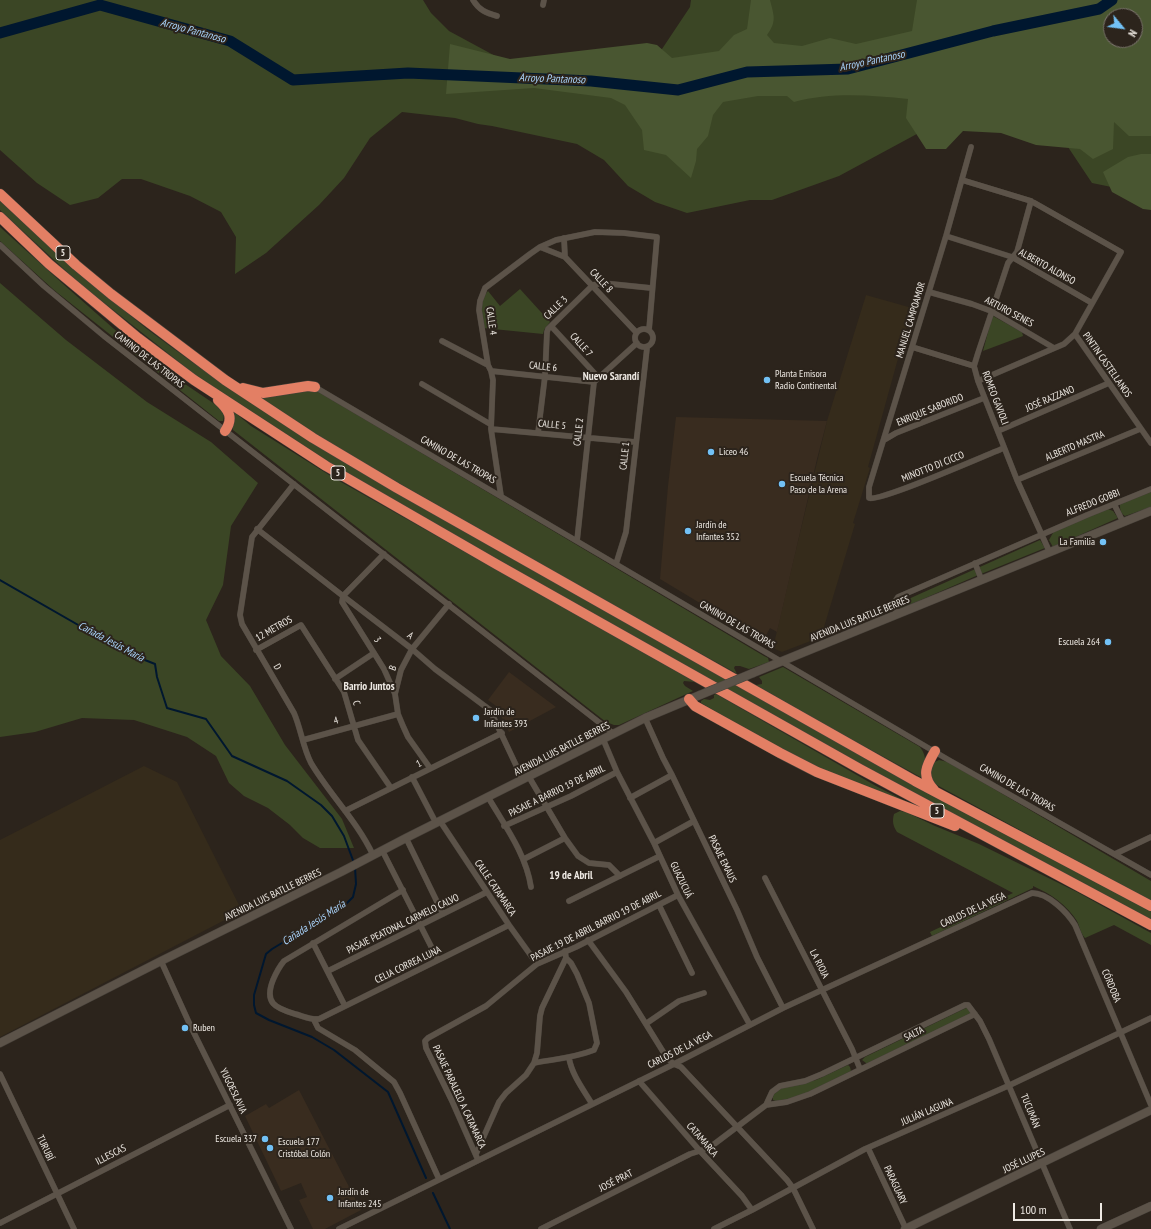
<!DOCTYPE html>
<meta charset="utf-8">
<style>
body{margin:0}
#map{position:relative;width:1151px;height:1229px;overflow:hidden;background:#2c241c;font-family:"PT Sans Narrow",sans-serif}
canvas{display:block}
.north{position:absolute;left:1103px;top:8px;width:40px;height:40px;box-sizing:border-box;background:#2c241c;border:1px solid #7a736c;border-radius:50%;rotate:119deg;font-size:11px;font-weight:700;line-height:16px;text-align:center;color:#eee9e3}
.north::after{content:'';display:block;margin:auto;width:14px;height:18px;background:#72c1f5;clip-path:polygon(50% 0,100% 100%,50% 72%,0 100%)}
.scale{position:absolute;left:1013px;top:1203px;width:89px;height:18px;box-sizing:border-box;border:2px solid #eee9e3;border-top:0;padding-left:5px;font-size:12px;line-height:14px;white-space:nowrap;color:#eee9e3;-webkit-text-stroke:3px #2c241c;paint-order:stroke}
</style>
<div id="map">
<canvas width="1151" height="1229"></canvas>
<div class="north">N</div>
<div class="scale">100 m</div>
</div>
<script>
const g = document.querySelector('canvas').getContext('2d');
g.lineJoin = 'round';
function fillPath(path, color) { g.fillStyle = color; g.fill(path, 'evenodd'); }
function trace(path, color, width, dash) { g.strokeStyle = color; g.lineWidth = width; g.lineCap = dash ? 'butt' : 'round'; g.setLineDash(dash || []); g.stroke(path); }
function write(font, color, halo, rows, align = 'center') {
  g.font = font + ' "PT Sans Narrow",sans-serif'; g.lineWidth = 4; g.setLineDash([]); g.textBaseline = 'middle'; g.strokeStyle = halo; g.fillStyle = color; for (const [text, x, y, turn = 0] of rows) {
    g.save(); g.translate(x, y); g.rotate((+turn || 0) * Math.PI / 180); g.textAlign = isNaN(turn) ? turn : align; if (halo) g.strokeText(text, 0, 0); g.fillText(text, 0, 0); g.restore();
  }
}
fillPath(new Path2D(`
 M866,295l46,13 -44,159 2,1 -17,55 2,1 -34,113 -39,15 -9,-4 19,-82 35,-145z
 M144,766l33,16 65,129 -242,126v-197z`), '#352b1b');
fillPath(new Path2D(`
 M676,417l151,4 -10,38 -40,173 -7,-4 -7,13 -103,-62 8,-93z
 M509,672l47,35 -47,25 -13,-26 -8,-6z
 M299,1090l62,120 -36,19h-12l-14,-29 8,-3 -6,-14 -20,8 -36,-75 21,-12 3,4z`), '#392c1f');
fillPath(new Path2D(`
 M0,0h423l8,13 18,18 63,34 148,-13 30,-45 1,-7h460v198l-25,-8 -34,-7 -30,-45 -123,-16 -100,54 -67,24h-22l-63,13 -32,-11 -27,-16 -24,-26 -27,-16 -85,-18 -14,-2 -23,-6 -53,-6 -32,26 -26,40 -25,27 -53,48 -31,21 1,-37 -15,-25 -31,-16 -49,-17h-19l-24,19 -28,7 -33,-22 -37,-33zM1111,16h24v24h-24z
 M0,200c48,44 96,88 147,129 29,22 59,43 90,64l914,517v10l-258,-137 -537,-304 -55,-33 -78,-51 -30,-22 -114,-90 -79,-73z
 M0,227l62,56 69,61 54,40 34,23 5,8 -1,6h-4l-165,-131 -54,-49z
 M0,283l66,57 81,62 64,40 47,41 -27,43 -8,59 -17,35 15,36 29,30 35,59 57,74 12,29h-34l-17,-10 -13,-13 -22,-17 -24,-12 -15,-13 -13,-27 -29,-19 -53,-17 -52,-2 -47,14 -35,5z
 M520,289l30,33 -6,8 -1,4 -60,-6c-1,-12 -4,-28 5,-37l12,15z
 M993,316l29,16 1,4 -40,15 9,-34z
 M302,390l15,1 447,265 4,2 1,4 -20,7 -9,-3h-5l-1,2 3,6 -3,-2 -125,-69 -289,-165 -64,-43z
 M232,410l19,16 83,52 361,204 -11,-1 -1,2 2,3 8,5 -74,34h-5l-8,-3 -373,-292z
 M1151,492v15l-26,9c-5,-3 -5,-7 -5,-12z
 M1108,509l5,2 5,7 -65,29 -4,-7 5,-9z
 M1040,540l5,8 -69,28 -76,33 -1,-1 5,-7z
 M783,667l137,80c8,10 5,20 4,32l-93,-51 -75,-43 6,-1v-3l-3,-4z
 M716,694l160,92 45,23 -101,-40 -31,-15 -88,-51v-2l3,-2 6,1 4,-2v-3z
 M939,760l9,2 203,119v20l-218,-118 -5,-15 5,-5z
 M900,811l6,1 29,14 44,18 98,48 74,41v12l-37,-20 -29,13c-5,-5 -5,-11 -8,-17 -10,-16 -26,-27 -44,-35v2l-101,48 -2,-4 83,-39 -116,-61c-4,-6 -5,-11 -3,-18z
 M968,1007l3,4 -1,3 -102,49h-2l-4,-3 3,-3z
 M848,1065l2,2 1,4 -52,26 -23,4 -3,-1v-3l1,-3 8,-6 34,-8z`), '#3b4625');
fillPath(new Path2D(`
 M751,0h19c4,16 7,21 -3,35l7,8 28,3 28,-8 26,6 56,-13 5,-31h234v136h-22l-15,-14 -1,27 -20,10 -13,-10 -44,-4 -35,-12 -38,-2 -17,18h-20l-20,-31 2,-19c-37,-4 -78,-7 -114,3l-7,-6h-29l-35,6 -10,13 -5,21 -11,13 -1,12 -5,17 -25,-23 -22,-5 -2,-20 -17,-25 -14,-7 -77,-10 -88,6 4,-50 60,15 137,-16 10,2 15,13 47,-7 15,-16 13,-6zM1111,16h24v24h-24z
 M1141,154h10v56l-8,-1 -31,-17 -9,-20 25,-15z`), '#495631');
trace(new Path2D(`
 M0,580l127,73 28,11 2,13 10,31 39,11 26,37 55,25 34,24 11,11 12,20 10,27
 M355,867l1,17 -3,13 -8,8 -73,44 -6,5 -12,41v10l2,8 13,7 43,17 22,13 54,42 38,86
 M433,1193l17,36`), '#00172f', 2);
trace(new Path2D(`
 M0,33l100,-28 130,36 63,39 115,-7 183,8 87,9 69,-18 101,-3 145,-38 106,-22 13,-9`), '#00172f', 11);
const street = new Path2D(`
 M473,0c6,10 13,13 24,16
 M543,5l1,-5
 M971,147l-25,89 -77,251v11c11,4 117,-43 135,-50
 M962,180l69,21 90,51 -46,82 76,109
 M1031,201l-14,51 -9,11 -30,90 -4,13 4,15 39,99 33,73
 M946,236l66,21 80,46
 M564,238l1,19 71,75
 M0,245l44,41 60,50 510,398
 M540,247l25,10
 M929,292l43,12 19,7 63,37
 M551,326l47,51
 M635 338a9 9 0 1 1 18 0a9 9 0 1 1-18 0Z
 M442,341l46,24
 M912,347l62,19
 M491,371l103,11
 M978,381l86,-37 11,-10
 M422,384l68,40
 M315,387l632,372 204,116
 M491,429l144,13
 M998,431l111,-48
 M538,433l7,-57 2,-44 1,-3 45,-44 9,-2 49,5
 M884,440l12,-7 88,-35
 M1017,480l123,-51
 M294,484l-42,53 -12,78 2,9 52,89c7,16 9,35 17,50 19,32 46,58 62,92
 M501,496l-10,-67 2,-49 -2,-9 -3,-6 -9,-55 1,-9 5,-13 45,-34 10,-7 16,-7 39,-8 29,1 33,4 -8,93
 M1114,504l9,18
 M257,529l86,67 69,53 23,20 55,41 33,70
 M577,541l17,-159 43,-39
 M384,554l-41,42 -1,6 32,51 10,16 11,25
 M975,563l7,18
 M616,564l10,-32 21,-184
 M897,615l-3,-12 4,-6 189,-82 64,-26
 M256,650l45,-25 43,67 14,48 33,48
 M335,679l39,-26
 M645,718l18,40 9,17 65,135 20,47 26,51
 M603,739l14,33 37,71 24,52 72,130
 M303,740l95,-26
 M430,768l-22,-31 -5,-11 -5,-12 -3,-20 6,-24 11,-21 37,-45
 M412,777l24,46
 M529,777l36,61 13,18 11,7 20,2 11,11
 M488,797c17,29 38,57 43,90
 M630,798l42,-23
 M345,811l157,-78
 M440,821l69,104 28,39
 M504,826l67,-30 46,-24
 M406,838l37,76
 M654,843l40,-22
 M382,850l56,110
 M1115,854l36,-17
 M524,859l41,-21
 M765,878l87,171 8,20
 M403,890l-119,71c-5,6 -8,12 -11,19 -9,23 2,28 22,34 8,2 16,6 24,5l190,-94
 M569,901l91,-45
 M659,905l33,68
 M588,940l38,52 41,66 7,6 7,3 106,113 6,8 20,41
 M313,943l32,63
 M161,961l30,66 100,202
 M328,971l159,-79
 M314,1020l4,8 37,22 39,32 6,11 39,86
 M647,1023l32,-22 25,-8
 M569,1058c3,17 14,31 23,46
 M534,1063c21,-4 40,-5 60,-13l3,-7 -8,-40 -12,-29 -6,-11 -5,-5
 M0,1074l74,155
 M639,1081l61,70 42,45 10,14
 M766,1105l6,-13 8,-6 25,-5 17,-7 143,-69h3l12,16 9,18 81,190
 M868,1148l38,81
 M476,1154l23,-52 7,-9 20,-18 8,-12 3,-10 3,-37 2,-8 24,-50 -1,-7
 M478,1160l-26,-59 -26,-53 -1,-7 3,-3 58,-32 51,-42 39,-17 102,-52
 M0,1223l230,-118
 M339,1229l335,-165 109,-56 249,-115c16,0 35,19 43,32l76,180
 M541,1229l149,-75 19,-6 57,-43 21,-3 23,-8 165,-80
 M714,1229l38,-19 113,-61 145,-64 141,-67`);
const secondary = new Path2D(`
 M753,673l398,-162
 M0,1043l161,-82 180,-89 65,-34 197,-99 42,-21 55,-23
 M905,1229l246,-119
 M1101,1229l50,-23`);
const highway = new Path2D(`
 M0,194l76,71 35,29 114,86 88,58 84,50 518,293 236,125
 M0,217l49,47 89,74 56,42 132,86 170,98 364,205 291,156
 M243,388l20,5 45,-7 7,1
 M218,400c11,10 16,18 7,31
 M689,699l6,7 85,47 37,19 138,54
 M934,790c-13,-14 -8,-24 1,-39`);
trace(street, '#48423b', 6);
trace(secondary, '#48423b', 9);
trace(highway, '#48423b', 11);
trace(street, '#5c5349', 5.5);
trace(secondary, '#5c5349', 8);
trace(highway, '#e37f64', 10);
const secondaryBridge = new Path2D(`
 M700,695l53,-22`);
trace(secondaryBridge, '#48423b', 9, []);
trace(secondaryBridge, '#5c5349', 8);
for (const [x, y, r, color] of [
 [767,380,4,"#72c1f5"],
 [711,452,4,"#72c1f5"],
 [782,484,4,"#72c1f5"],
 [688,531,4,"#72c1f5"],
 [1103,542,4,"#72c1f5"],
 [1108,642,4,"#72c1f5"],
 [476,718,4,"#72c1f5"],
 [185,1028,4,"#72c1f5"],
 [265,1139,4,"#72c1f5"],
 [270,1148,4,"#72c1f5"],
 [330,1198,4,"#72c1f5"]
]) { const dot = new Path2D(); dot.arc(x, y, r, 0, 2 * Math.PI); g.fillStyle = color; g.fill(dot); trace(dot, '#2c241c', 1.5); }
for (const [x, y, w] of [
 [63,253,14],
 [338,473,14],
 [937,811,14]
]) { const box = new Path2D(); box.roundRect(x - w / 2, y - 7, w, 14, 3); g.fillStyle = '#2c241c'; g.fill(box); trace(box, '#eee9e3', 1); }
write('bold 9px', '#eee9e3', null, [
 ["5",63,253],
 ["5",338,473],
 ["5",937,811]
]);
write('10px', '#eee9e3', '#2c241c', [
 ["ALBERTO ALONSO",1047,267,29],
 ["CALLE 8",601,281,47],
 ["CALLE 3",556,308,-44],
 ["ARTURO SENES",1009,312,28],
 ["MANUEL CAMPOAMOR",911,320,-73],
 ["CALLE 4",491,321,82],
 ["CALLE 7",581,345,48],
 ["CAMINO DE LAS TROPAS",149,360,38],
 ["PINTIN CASTELLANOS",1107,365,55],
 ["CALLE 6",543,367,6],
 ["ROMEO GAVIOLI",995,398,69],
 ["JOSÉ RAZZANO",1050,399,-23],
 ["ENRIQUE SABORIDO",930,410,-22],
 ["CALLE 5",552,425,5],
 ["CALLE 2",579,432,-84],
 ["ALBERTO MASTRA",1075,446,-23],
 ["CALLE 1",625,456,-84],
 ["CAMINO DE LAS TROPAS",458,460,30],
 ["MINOTTO DI CICCO",933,467,-22],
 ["ALFREDO GOBBI",1093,503,-22],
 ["AVENIDA LUIS BATLLE BERRES",860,619,-22],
 ["CAMINO DE LAS TROPAS",737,625,30],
 ["12 METROS",274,629,-30],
 ["A",410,636,37],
 ["3",377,640,58],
 ["D",277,667,59],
 ["B",393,668,-70],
 ["C",356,703,75],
 ["4",336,721,-16],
 ["AVENIDA LUIS BATLLE BERRES",562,749,-27],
 ["1",419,764,-27],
 ["CAMINO DE LAS TROPAS",1017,788,30],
 ["PASAJE A BARRIO 19 DE ABRIL",557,791,-26],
 ["PASAJE EMAUS",722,859,64],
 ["GUAZUCUÁ",681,880,64],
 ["CALLE CATAMARCA",495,888,56],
 ["AVENIDA LUIS BATLLE BERRES",273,895,-26],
 ["CARLOS DE LA VEGA",973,910,-25],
 ["PASAJE PEATONAL CARMELO CALVO",403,924,-26],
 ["PASAJE 19 DE ABRIL BARRIO 19 DE ABRIL",596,926,-27],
 ["LA RIOJA",819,964,63],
 ["CELIA CORREA LUNA",408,965,-26],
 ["CÓRDOBA",1111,986,67],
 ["SALTA",914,1034,-26],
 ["CARLOS DE LA VEGA",680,1050,-27],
 ["YUGOESLAVIA",233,1091,64],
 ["PASAJE PARALELO A CATAMARCA",459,1097,65],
 ["TUCUMÁN",1030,1111,68],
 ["JULIÁN LAGUNA",927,1112,-23],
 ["CATAMARCA",702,1140,49],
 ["TURUBÍ",45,1148,65],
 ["ILLESCAS",111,1155,-27],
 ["JOSÉ LLUPES",1024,1161,-25],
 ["JOSÉ PRAT",616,1181,-27],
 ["PARAGUARY",895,1185,65]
]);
write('10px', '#eee9e3', '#2c241c', [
 ["Planta Emisora",775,374],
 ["Radio Continental",775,386],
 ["Liceo 46",719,452],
 ["Escuela Técnica",790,478],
 ["Paso de la Arena",790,490],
 ["Jardín de",696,525],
 ["Infantes 352",696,537],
 ["La Familia",1095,542,"right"],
 ["Escuela 264",1100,642,"right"],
 ["Jardín de",484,712],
 ["Infantes 393",484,724],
 ["Ruben",193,1028],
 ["Escuela 337",257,1139,"right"],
 ["Escuela 177",278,1142],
 ["Cristóbal Colón",278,1154],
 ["Jardín de",338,1192],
 ["Infantes 245",338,1204]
], 'left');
write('italic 11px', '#aad4fc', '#2c241c', [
 ["Arroyo Pantanoso",193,31,15],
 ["Arroyo Pantanoso",872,61,-12],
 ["Arroyo Pantanoso",552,79,2],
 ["Cañada Jesús María",111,642,28],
 ["Cañada Jesús María",314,923,-33]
]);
write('bold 11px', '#eee9e3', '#2c241c', [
 ["Nuevo Sarandí",611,377],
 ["Barrio Juntos",369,687],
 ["19 de Abril",571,876]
]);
</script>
